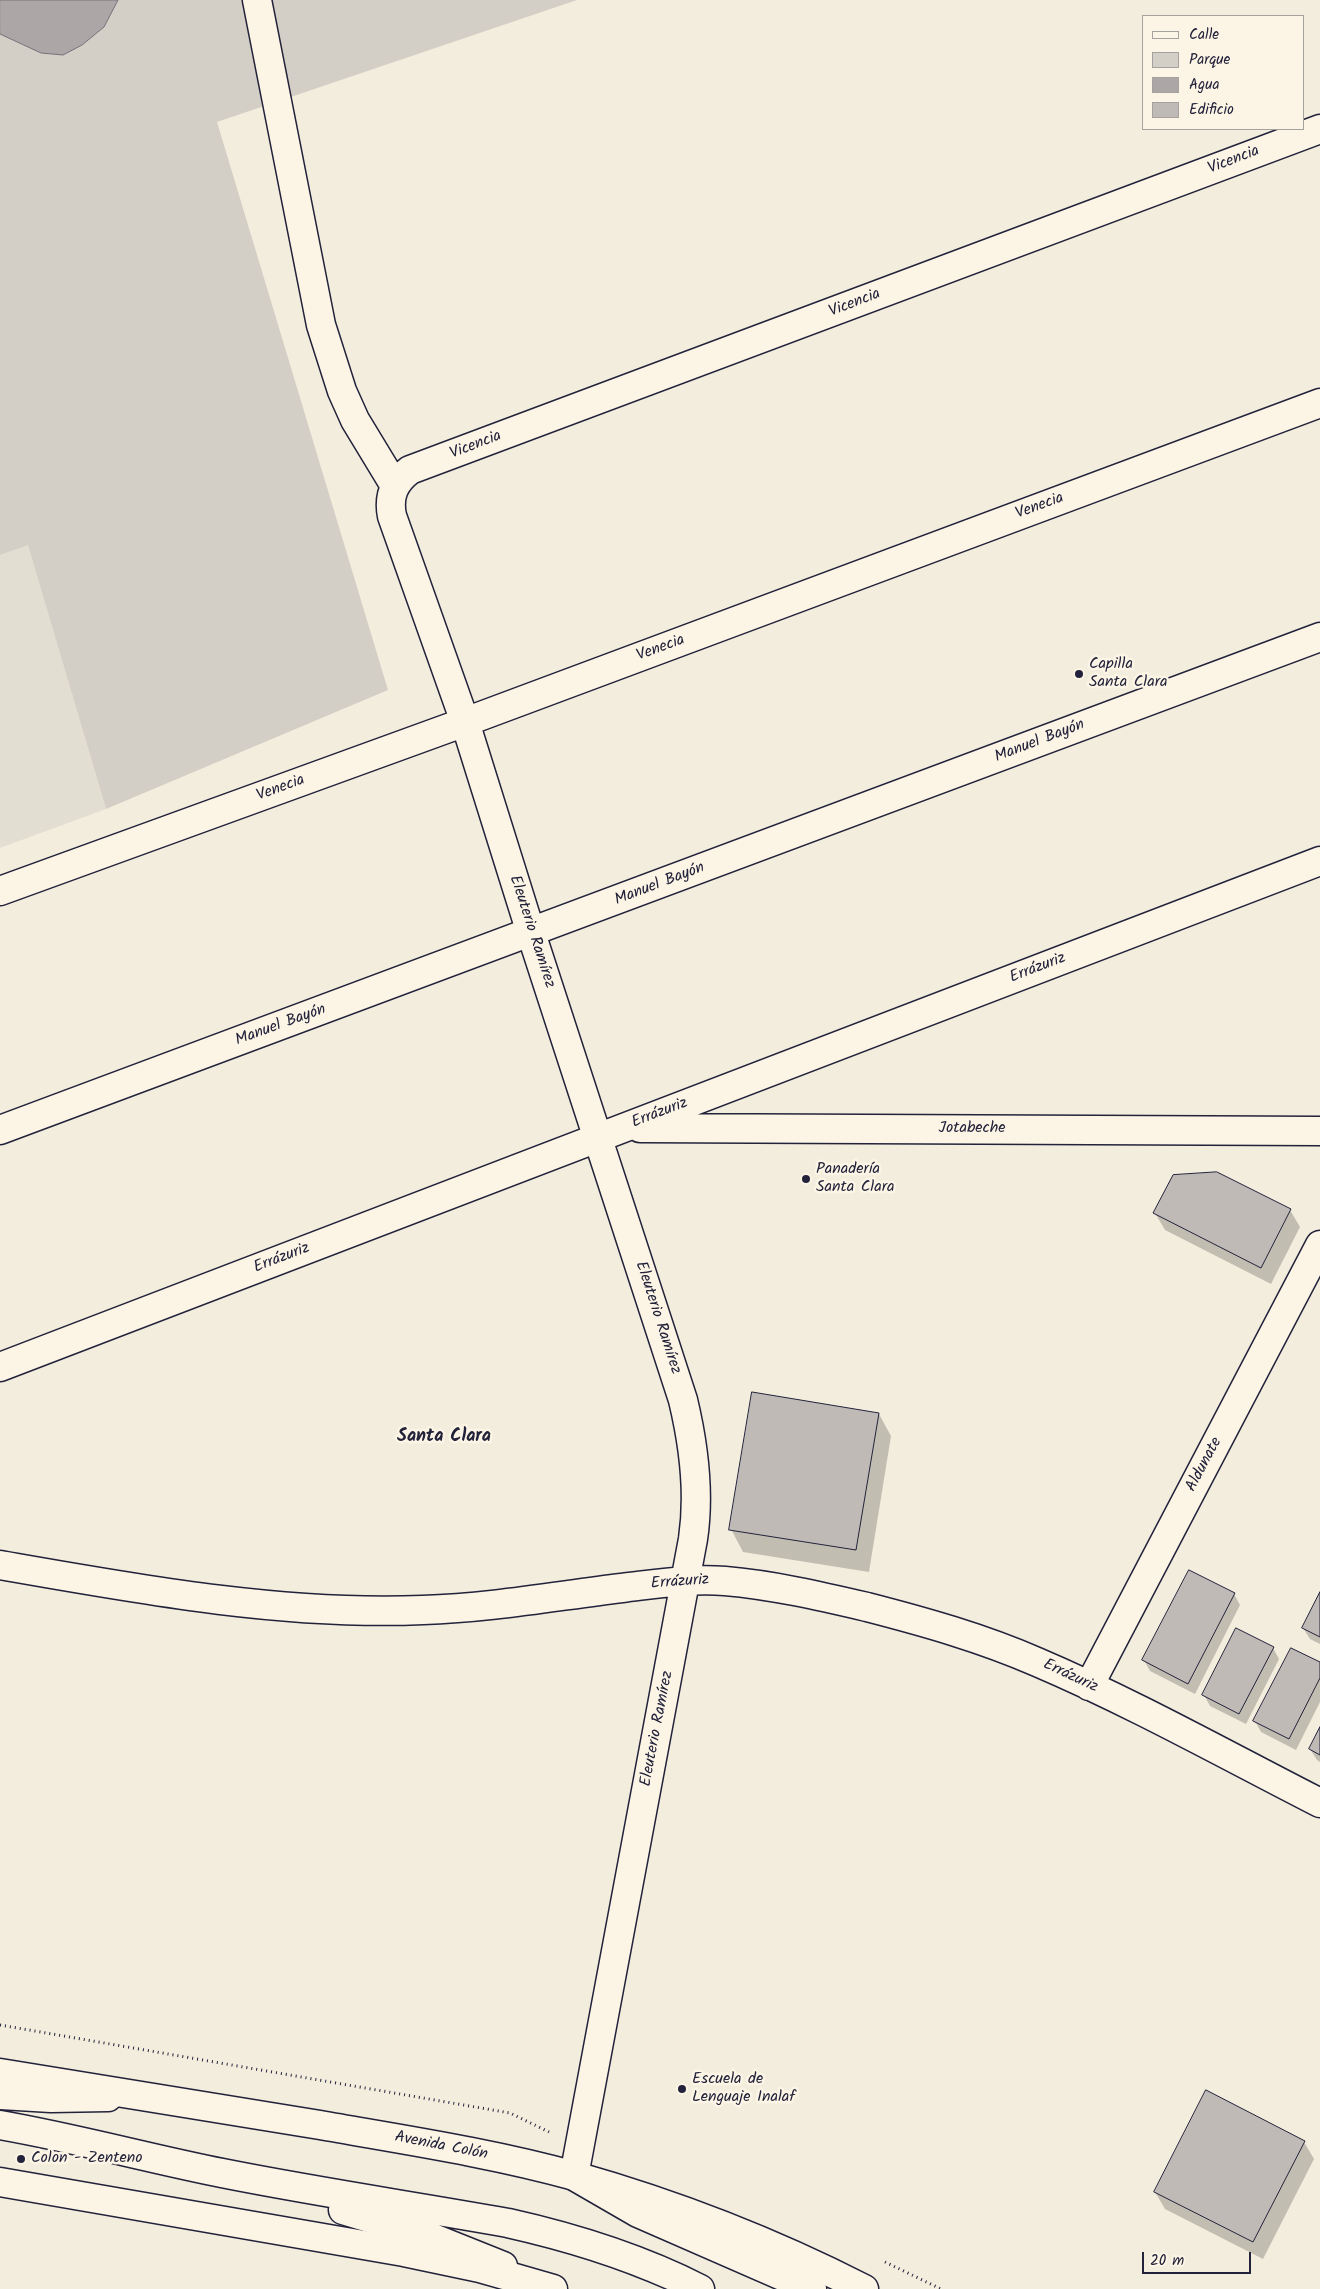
<!DOCTYPE html>
<meta charset="utf-8">
<style>
body{margin:0}
#map{position:relative;width:1320px;height:2289px;overflow:hidden;background:#f3edde;font-family:Kalam,sans-serif}
canvas{display:block}
.legend{position:absolute;left:1142px;top:15px;width:162px;height:115px;box-sizing:border-box;background:#fcf5e5;border:1px solid #a5a1a1;margin:0;padding:6px 9px;list-style:none;font-size:15px;color:#22223b}
.legend li{display:flex;align-items:center;gap:10px;height:25px}
.legend b{width:25px;border:1px solid #a5a1a1}
.scale{position:absolute;left:1142px;top:2252px;width:109px;height:22px;box-sizing:border-box;border:2px solid #22223b;border-top:0;padding-left:6px;font-size:15px;line-height:18px;white-space:nowrap;color:#22223b;-webkit-text-stroke:4px #fcf5e5;paint-order:stroke}
</style>
<div id="map">
<canvas width="1320" height="2289"></canvas>
<ul class="legend">
<li><b style="height:6px;background:#fcf5e5"></b>Calle</li>
<li><b style="height:14px;background:#d4cfc6"></b>Parque</li>
<li><b style="height:14px;background:#aca7a6"></b>Agua</li>
<li><b style="height:14px;background:#bfbab6"></b>Edificio</li>
</ul>
<div class="scale">20 m</div>
</div>
<script>
const g = document.querySelector('canvas').getContext('2d');
g.lineJoin = 'round';
function fillPath(path, color) { g.fillStyle = color; g.fill(path, 'evenodd'); }
function trace(path, color, width, dash) { g.strokeStyle = color; g.lineWidth = width; g.lineCap = dash ? 'butt' : 'round'; g.setLineDash(dash || []); g.stroke(path); }
function write(font, color, halo, rows, align = 'center') {
  g.font = font + ' Kalam,sans-serif'; g.lineWidth = 5; g.setLineDash([]); g.textBaseline = 'middle'; g.strokeStyle = halo; g.fillStyle = color; for (const [text, x, y, turn = 0] of rows) {
    g.save(); g.translate(x, y); g.rotate((+turn || 0) * Math.PI / 180); g.textAlign = isNaN(turn) ? turn : align; if (halo) g.strokeText(text, 0, 0); g.fillText(text, 0, 0); g.restore();
  }
}
fillPath(new Path2D(`
 M28,544l78,265 -106,39v-293z`), '#e3ded2');
fillPath(new Path2D(`
 M0,0h577l-360,122 171,568 -282,119 -78,-264 -28,10z`), '#d4cfc6');
const water = new Path2D(`
 M0,0h118l-14,27 -22,18 -19,10 -22,-2 -41,-19z`);
fillPath(water, '#aca7a6');
trace(water, '#75727b', 1);
fillPath(new Path2D(`
 M1290,1210l10,17 -29,57 -106,-54 -10,-17z
 M879,1414l12,22 -22,136 -126,-20 -12,-23z
 M1234,1594l6,11 -45,89 -45,-23 -6,-11z
 M1320,1595v49l-10,-5 -7,-11z
 M1273,1648l6,11 -33,65 -36,-18 -6,-11z
 M1320,1664v38l-24,48 -35,-18 -6,-11z
 M1320,1730v32l-3,-2 -7,-11z
 M1304,2142l10,17 -51,100 -98,-50 -10,-17z`), '#0003');
const building = new Path2D(`
 M1217,1172l74,37 -30,59 -108,-55 20,-38z
 M752,1392l127,21 -23,137 -127,-20z
 M1189,1570l46,23 -47,91 -46,-24z
 M1320,1592v45l-18,-9z
 M1236,1628l38,19 -35,67 -37,-19z
 M1291,1648l29,14v16l-31,61 -36,-18z
 M1320,1727v28l-11,-6z
 M1206,2090l99,51 -52,101 -99,-50z`);
fillPath(building, '#bfbab6');
trace(building, '#22223b', 1);
const minor = new Path2D(`
 M257,0l64,325 21,66 13,29 40,66
 M0,891l465,-169 855,-319
 M640,1128l680,3
 M0,1130l1320,-493
 M0,1367l1320,-506
 M0,1565c137,24 284,51 423,45 67,-2 133,-14 199,-22 34,-4 68,-10 103,-7 47,4 95,15 142,26 58,15 115,31 170,55 96,41 189,93 283,141
 M1089,1686l231,-441
 M0,2095l51,3 57,-1
 M0,2125c75,13 147,33 222,48 95,19 191,33 286,50 67,15 131,35 192,66
 M343,2210l80,24 80,32
 M812,2289l-174,-76 -64,-37 119,-637c7,-47 1,-93 -10,-139l-152,-467 -66,-211 -73,-206c-4,-20 2,-34 18,-46l910,-341`);
const major = new Path2D(`
 M0,2073c107,17 213,35 320,52 85,15 172,28 255,51 99,28 197,66 289,113
 M0,2182l404,70 76,16 73,21`);
trace(minor, '#22223b', 31);
trace(major, '#22223b', 31);
trace(new Path2D(`
 M0,2025l510,88 39,19
 M885,2262l56,27`), '#22223b', 3, [1, 4]);
trace(minor, '#fcf5e5', 28);
trace(major, '#fcf5e5', 28);
for (const [x, y, r, color] of [
 [1079,674,5,"#22223b"],
 [806,1179,5,"#22223b"],
 [682,2089,5,"#22223b"],
 [21,2159,5,"#22223b"]
]) { const dot = new Path2D(); dot.arc(x, y, r, 0, 2 * Math.PI); g.fillStyle = color; g.fill(dot); trace(dot, '#fcf5e5', 2); }
write('16px', '#22223b', '#fcf5e5', [
 ["Vicencia",1234,161,-21],
 ["Vicencia",855,304,-21],
 ["Vicencia",476,446,-21],
 ["Venecia",1040,507,-20],
 ["Venecia",661,649,-20],
 ["Manuel Bayón",1040,742,-21],
 ["Venecia",281,789,-20],
 ["Manuel Bayón",660,885,-21],
 ["Eleuterio Ramírez",531,932,72],
 ["Errázuriz",1038,969,-21],
 ["Manuel Bayón",281,1026,-20],
 ["Errázuriz",660,1114,-21],
 ["Jotabeche",972,1129],
 ["Errázuriz",282,1259,-21],
 ["Eleuterio Ramírez",657,1318,72],
 ["Aldunate",1205,1465,-62],
 ["Errázuriz",680,1583,-4],
 ["Errázuriz",1070,1677,25],
 ["Eleuterio Ramírez",658,1729,-79],
 ["Avenida Colón",441,2147,11]
]);
write('16px', '#22223b', '#fcf5e5', [
 ["Capilla",1089,665],
 ["Santa Clara",1089,683],
 ["Panadería",816,1170],
 ["Santa Clara",816,1188],
 ["Escuela de",692,2080],
 ["Lenguaje Inalaf",692,2098],
 ["Colon - Zenteno",31,2159]
], 'left');
write('bold 18px', '#22223b', '#fcf5e5', [
 ["Santa Clara",444,1438]
]);
</script>
